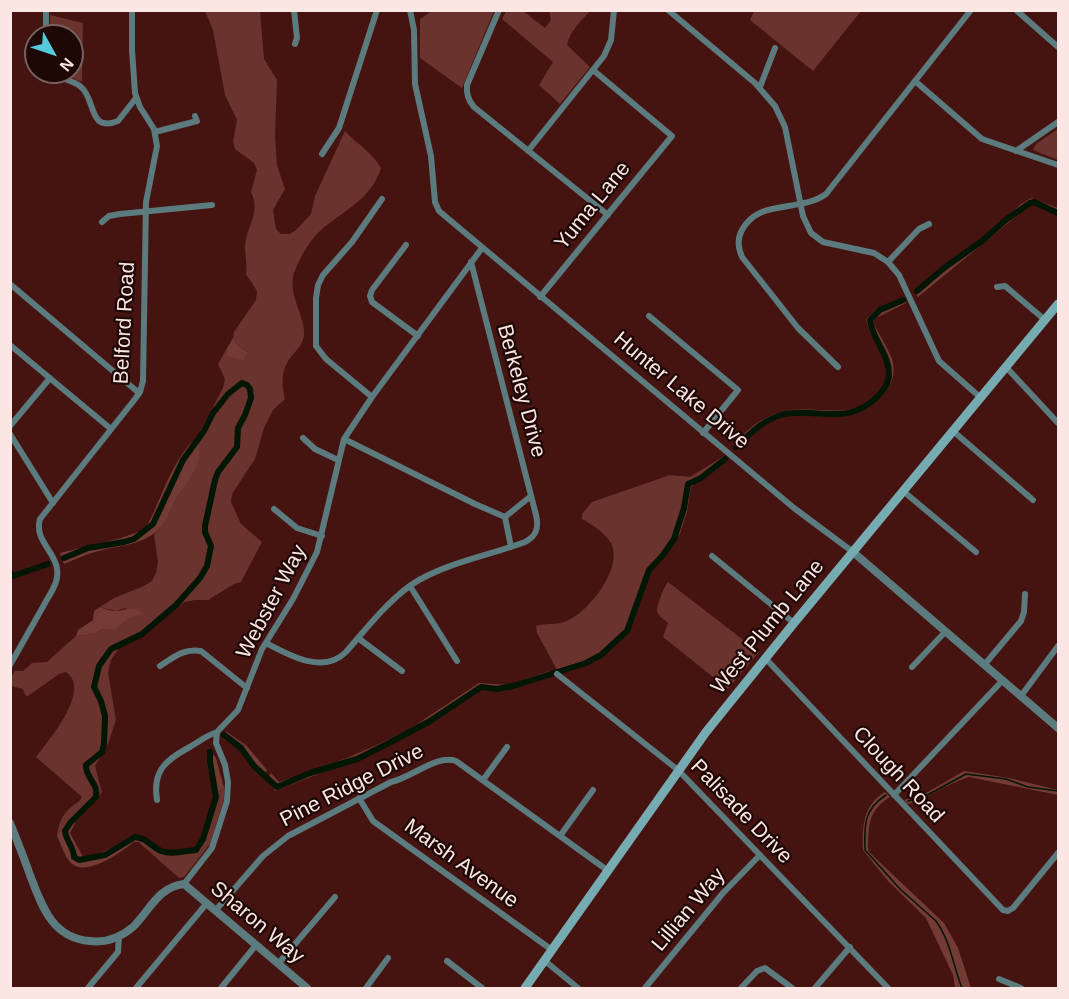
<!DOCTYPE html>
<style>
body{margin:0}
#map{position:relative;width:1069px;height:999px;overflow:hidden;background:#451310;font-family:Helvetica,sans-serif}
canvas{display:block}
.frame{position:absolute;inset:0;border:12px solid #fbe6e3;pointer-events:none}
.north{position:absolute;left:24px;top:24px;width:60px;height:60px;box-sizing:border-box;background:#1e0806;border:2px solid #76615e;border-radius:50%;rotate:130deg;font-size:16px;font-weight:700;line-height:24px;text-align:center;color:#fbe6e3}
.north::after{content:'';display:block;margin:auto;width:21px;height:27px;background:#53cbdb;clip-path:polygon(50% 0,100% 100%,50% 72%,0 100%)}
</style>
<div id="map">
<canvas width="1069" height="999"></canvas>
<div class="frame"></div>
<div class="north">N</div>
</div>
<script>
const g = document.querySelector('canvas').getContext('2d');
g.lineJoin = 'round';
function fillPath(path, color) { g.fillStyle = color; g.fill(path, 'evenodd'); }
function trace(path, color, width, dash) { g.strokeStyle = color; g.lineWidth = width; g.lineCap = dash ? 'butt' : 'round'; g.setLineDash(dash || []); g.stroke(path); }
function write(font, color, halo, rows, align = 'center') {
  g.font = font + ' Helvetica,sans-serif'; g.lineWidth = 4.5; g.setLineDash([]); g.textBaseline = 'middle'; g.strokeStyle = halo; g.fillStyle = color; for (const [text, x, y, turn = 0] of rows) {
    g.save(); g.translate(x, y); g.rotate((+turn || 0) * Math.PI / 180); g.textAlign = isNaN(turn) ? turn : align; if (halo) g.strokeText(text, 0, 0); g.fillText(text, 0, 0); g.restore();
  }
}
fillPath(new Path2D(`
 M205,11h55l4,48 13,21 -2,57 2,28 8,24 -12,21 3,19 5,5h9l6,-4 15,-16 4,-18 30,-65c12,13 28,22 36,37 -10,32 -37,42 -60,62 -12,11 -21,27 -27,43 -7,22 12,43 10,63 -2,12 -12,17 -17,27 -6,11 -5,25 -2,36l-12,11 -9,18 -9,31 -23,35 -1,8 10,22 21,18 -21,40 -7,2 -26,16h-13l-11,2 -40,33 -24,11 -9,14 -3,13 8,47 -8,24 -13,22 7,26 -6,9 -22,15 -17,20c1,-12 5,-21 14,-29 5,-4 8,-4 11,-10l-46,-40c13,-17 56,-67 30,-85l-7,2 -31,22 -3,-1 -2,-6 -12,-3v-8l4,-7h8l9,-8 15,-1 29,-26 18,-2 9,-5h13l15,-12 -5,-9 -10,3 -16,-4 14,-9 30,-12 8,-5 4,-8 2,-11 -4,-27c12,-11 14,-22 22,-36 9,-15 33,-43 20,-60l27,-51 2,-9 -7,-15 8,-14 1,6 21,-4 -10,-6 -5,-8 1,-6 22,-32 1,-9 -11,-17c2,-12 -3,-24 0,-35 4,-17 14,-29 5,-47l6,-22 -3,-7 -19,-14 -2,-8 4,-21 -12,-25 -12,-65z
 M432,11h62l-32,77 -42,-30v-39z
 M506,11h17l22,17 6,-8 -2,-9h41c-8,9 -21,21 -23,34l23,22 -30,37 -21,-19 14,-23 -51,-43z
 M754,11v-1l107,1 -48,60 -63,-51z
 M50,15l33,8 -1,59 -25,-10h15v-36h-22z
 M1058,129v31l-23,-9 -2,-2 3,-5z
 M724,456l4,3 -27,19 -11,-1 -9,37 6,-2 -7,22 -29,37 -22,62 -14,13 -6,-1 -16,12 -37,11 -19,-35 -1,-7c9,-3 19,-1 28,-4 23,-7 60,-54 47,-79 -6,-10 -18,-18 -29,-24v-5l10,-12 78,-27 20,2z
 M668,582l91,70 -31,37 -65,-52 5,-14c-3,-3 -10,-7 -11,-12 0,-6 7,-25 11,-29z
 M226,731l20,14 -5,5 -18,-11z
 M224,788v11l-14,45 -26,33 -5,1 -35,-31 4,-2 -1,-6c4,3 7,7 11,10 11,6 34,4 42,-5l14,-49z`), '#6b332d');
fillPath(new Path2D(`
 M1031,198l27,10v6l-23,-11 -5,2 -112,92 -3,-6 22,-19 53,-40 31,-28z
 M903,297l3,6 -30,15 -3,4c6,12 14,25 19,37 10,33 -28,55 -55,58 -17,1 -35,-4 -51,-1 -20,4 -35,20 -48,34l-5,-5c14,-15 28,-28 48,-33 34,-10 73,13 100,-21 4,-6 7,-14 6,-22 -2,-18 -18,-32 -21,-50l10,-9z
 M233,338l5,8 10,6 -5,8 -16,-4 -1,-6z
 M196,439c13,17 -9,44 -19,58 -8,14 -10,29 -25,38 -17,11 -38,11 -57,17 -11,3 -21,8 -31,12l-4,-11 61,-15 17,-6 9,-6c13,-24 27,-71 49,-87z
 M690,477l11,1 -10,9 -4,25 -6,2 4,-30z
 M100,607c5,2 11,4 15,4 13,0 15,-7 29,3l-13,3 -15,12h-13l-9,5 -18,2 2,-6 15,-10 1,-9z
 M609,645l6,1 -20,16 -35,10 -4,-4 37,-11z
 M549,671l4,5 -49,15 -23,-1 -6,2 -20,15 -54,31 -42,20 -84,33 -7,-13 3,-5 8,9 68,-24 34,-15 30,-15 68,-45 29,2z
 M246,745l21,25 -5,6 -21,-26z
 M209,749l7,9 8,30 -10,7 -7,-32z
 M964,771l45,7 49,12v5l-89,-18c-21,6 -40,21 -61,27l-4,-4 17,-4z
 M885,792l5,5c-22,14 -21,27 -22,51l1,4 75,71 14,25 13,40h-16l-2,-13 -27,-57 -38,-37 -25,-31c-1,-24 0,-45 22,-58z
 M85,811l-8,8 -7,14 13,24c19,-1 33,-13 49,-21l15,3 1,6 -4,2 -5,-5h-5c-13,10 -49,37 -64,20 -6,-7 -9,-18 -13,-26l17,-20z`), '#743a34');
trace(new Path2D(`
 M886,795c-22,14 -22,30 -21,55l35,39 36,32c15,21 17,45 26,67
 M908,801l14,-3 44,-24 40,5 22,8 30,4`), '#011604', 1.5);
trace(new Path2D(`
 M917,291l27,-23 38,-27 25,-22 23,-16 4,-1 24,11
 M736,447c14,-13 25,-26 45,-32 35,-9 66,13 97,-19 6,-6 12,-14 11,-24 -1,-19 -17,-34 -19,-52l10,-10 23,-10
 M64,558l24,-10 36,-6 10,-3 19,-15 30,-64 21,-29 9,-18 15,-19 14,-11 5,2 3,4 1,9 -6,17 -7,13 -1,19 -19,25 -3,8 -10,46v6l6,14 -4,20 -7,12 -24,27 -34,29 -31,15 -12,17 -5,21 7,14 4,15 -1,28 -2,8 -16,13c-1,13 13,18 10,32l-26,26 -5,8c1,10 9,16 9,26l5,3 26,-5 30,-18c14,2 15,9 26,14 11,4 23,0 35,-1l7,-11 13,-42 -6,-35v-10
 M10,572l3,4 35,-12
 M224,735l17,13 13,18 23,21 33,-14 47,-14 30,-15 43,-23 51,-34 16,2 16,-3 73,-23 15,-8 26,-24 22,-61 14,-15 11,-16 10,-31 4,-24 13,-6 24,-19`), '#011604', 6);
trace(new Path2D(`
 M46,10v26
 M294,10l3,28 -2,6
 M410,10l4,20 1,54 16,72 4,46 4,9 355,297 59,44
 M499,10l-32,75c-1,9 1,15 7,22l134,108
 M668,10l87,73 20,23 10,21 18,89 8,17 12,9 51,11 14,9 11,13 40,86 42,37
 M1016,10l42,37
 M51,72c9,8 21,7 30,15 15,12 7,46 37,34l18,-23
 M915,81l67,58 76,26
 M760,87l15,-39
 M155,132l42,-11 -2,-5
 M528,151l76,-95 7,-16 3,-30
 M1016,151l42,-29
 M322,154l17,-26 38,-118
 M102,222l7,-6 11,-2 92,-9
 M406,245l-34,45 -2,6 2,6 46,34
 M888,262l31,-33 10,-5
 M10,284l129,109
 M997,287l8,-1 40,34
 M540,297l132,-161 -79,-66
 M649,316l89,74 -35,43
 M10,345l101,84
 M838,367l-40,-39 -56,-71c-4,-10 -5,-18 0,-27 17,-32 58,-17 84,-36l145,-184
 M1006,367l52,56
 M372,397l-46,-38 -10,-13v-48l2,-13 5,-10 29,-33 30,-43
 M10,426l40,-48
 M953,431l80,69
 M10,434l43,69
 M303,438l12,11 23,11
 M344,439l131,65 30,13 6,30
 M903,491l73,61
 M274,509l23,19 25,8
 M505,517l26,-21
 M712,556l82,67
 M410,586l47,75
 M358,638l44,33
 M266,643c23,12 57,32 80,9 20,-23 40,-49 65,-67 33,-22 77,-29 114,-43 12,-6 14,-15 11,-27l-65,-253
 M765,658l238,252 5,1 5,-3 45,-55
 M985,664l36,-43 3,-9 1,-18
 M10,665l43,-76c17,-32 -21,-43 -13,-70l95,-120 5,-7 3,-11 3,-179 11,-56 -3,-17 -14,-22 -5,-14 -3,-43v-40
 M160,666c14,-9 24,-18 41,-15l46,37
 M912,667l34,-36
 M557,674l121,96 210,218
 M1021,696l37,-50
 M483,780l24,-33
 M894,795l109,-115
 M359,798l14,23 179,129
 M157,800c-5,-29 9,-40 31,-52 11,-6 15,-11 29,-16
 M560,836l33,-46
 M184,884l28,-36 15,-47 1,-19 -3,-17 -9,-22 1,-11 21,-22 24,-61 31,-50 24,-47 27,-113 28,-42 110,-149
 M215,911l48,-55 25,-20 103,-54c20,-4 46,-28 65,-21l151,109
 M447,961l35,27
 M545,961l33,27
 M278,964l57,-67
 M999,979l22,9
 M88,988l30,-36 1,-16
 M136,988l71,-85
 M221,988l35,-43
 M366,988l22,-30
 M645,988l78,-95 37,-38
 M741,988l16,-17 8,-3 27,20
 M815,988l35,-41`), '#5b7b7f', 6);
trace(new Path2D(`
 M853,552l205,176
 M10,823c7,17 14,35 20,52 12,31 22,63 60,66 16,2 31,-4 43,-14 17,-17 25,-40 51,-43l123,104`), '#5b7b7f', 8);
trace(new Path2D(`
 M525,988l181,-256 88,-109 264,-319`), '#76abb2', 9);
write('21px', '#fbe6e3', '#1e0806', [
 ["Yuma Lane",593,206,-51],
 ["Belford Road",125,323,-87],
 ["Berkeley Drive",521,391,75],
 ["Hunter Lake Drive",681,391,40],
 ["Webster Way",272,602,-62],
 ["West Plumb Lane",768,627,-51],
 ["Clough Road",898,775,47],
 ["Pine Ridge Drive",352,786,-27],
 ["Palisade Drive",741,812,46],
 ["Marsh Avenue",461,864,36],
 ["Lillian Way",689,910,-50],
 ["Sharon Way",257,923,40]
]);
</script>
